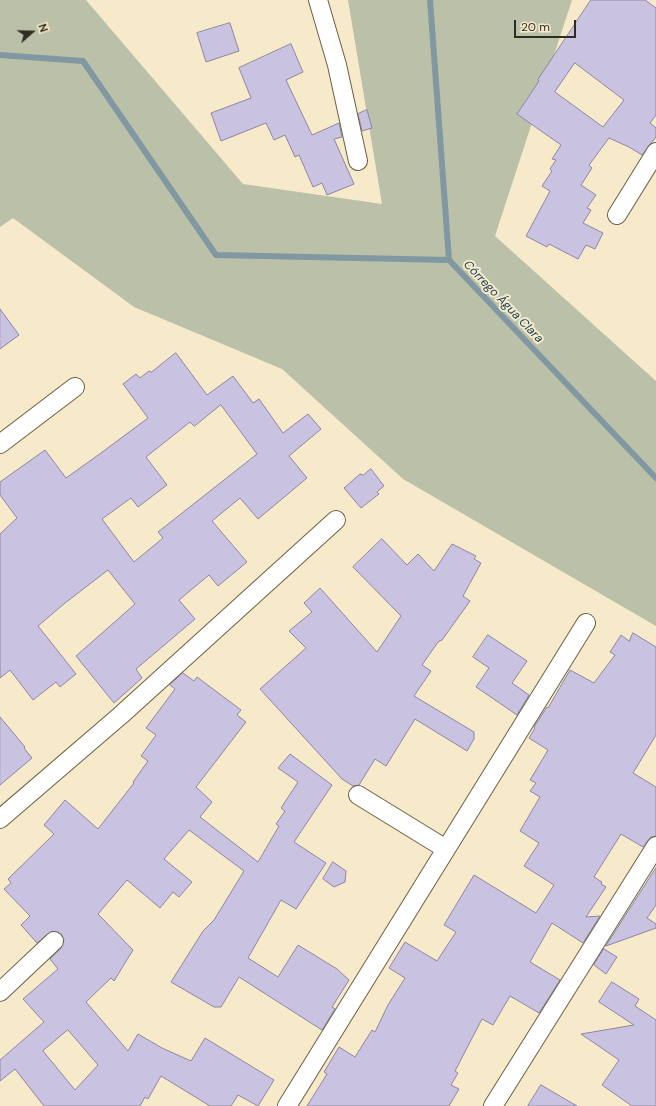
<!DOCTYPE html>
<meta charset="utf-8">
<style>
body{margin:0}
#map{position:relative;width:656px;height:1106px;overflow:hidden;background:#f7eacb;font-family:"DM Sans",sans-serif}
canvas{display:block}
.north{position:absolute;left:12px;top:12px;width:40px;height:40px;-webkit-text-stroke:3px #f7eacb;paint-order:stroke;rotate:70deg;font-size:11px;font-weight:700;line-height:16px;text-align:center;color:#312c21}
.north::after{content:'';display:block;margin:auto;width:14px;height:18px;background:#312c21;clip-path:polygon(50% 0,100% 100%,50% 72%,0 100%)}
.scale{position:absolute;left:514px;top:20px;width:62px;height:18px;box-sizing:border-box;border:2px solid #312c21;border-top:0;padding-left:5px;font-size:12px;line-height:14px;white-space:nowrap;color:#312c21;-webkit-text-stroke:3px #f7eacb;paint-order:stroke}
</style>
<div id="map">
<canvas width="656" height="1106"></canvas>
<div class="north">N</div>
<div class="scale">20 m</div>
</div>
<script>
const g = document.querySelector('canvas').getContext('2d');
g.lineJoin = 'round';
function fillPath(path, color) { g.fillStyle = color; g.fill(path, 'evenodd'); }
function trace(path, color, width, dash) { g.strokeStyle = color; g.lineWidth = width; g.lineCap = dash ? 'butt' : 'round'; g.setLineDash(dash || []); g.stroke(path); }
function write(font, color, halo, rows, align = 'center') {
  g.font = font + ' "DM Sans",sans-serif'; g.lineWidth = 4; g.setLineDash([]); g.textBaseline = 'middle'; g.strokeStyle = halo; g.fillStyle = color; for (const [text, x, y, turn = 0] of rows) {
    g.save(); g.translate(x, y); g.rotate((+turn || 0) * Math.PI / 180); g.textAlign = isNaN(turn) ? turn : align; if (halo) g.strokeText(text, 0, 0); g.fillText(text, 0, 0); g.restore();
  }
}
fillPath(new Path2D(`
 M0,0h86l157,184 139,20 -34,-204h224l-77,236 161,145v245l-253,-147 -121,-110 -148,-62 -121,-89 -13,9z`), '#bac1a8');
trace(new Path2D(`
 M430,0l19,260 207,218
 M0,55l83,6 133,194 233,5`), '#8197a2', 6);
const building = new Path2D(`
 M591,0h54l11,8v107l-6,8 6,5v9l-14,18 -13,-8 -20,-9 -20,27 3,3 -11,17 15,10 -9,13 4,2 -8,13 20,10 -8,16 -9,-4 -8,14 -29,-15 -2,3 -21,-11 24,-45 -8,-5 10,-15 -2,-2 6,-9 -4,-1 9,-14 -44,-31 22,-33 -1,-1zM575,63l49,37 -21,27 -48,-35z
 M230,23l9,28 -33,11 -9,-29z
 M291,44l12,28 -17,8 26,55 27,-12 3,14 -8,2 20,45 -27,11 -5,-12 -9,4 -14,-32 -4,2 -10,-22 -11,5 -8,-17 -45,18 -10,-28 40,-15 -12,-30z
 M367,110l5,18 -10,3 -4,-17z
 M0,309l19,26 -19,14z
 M176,353l31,42 26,-19 20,27 6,-4 24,34 25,-19 13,15 -32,27 18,22 -49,41 -18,-21 -28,23 35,41 -29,24 -9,-11 -30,25 16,19 -59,50 6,9 -28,25 -38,-47 59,-52 -27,-34 -43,33 -27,23 38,48 -16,13 -4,-5 -23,18 -23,-30 -10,8v-144l17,-16 -17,-23v-13l45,-32 21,28 35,-25 47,-35 -25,-34 13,-10 4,4 9,-7 2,1zM221,405l36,49 -99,78 5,6 -29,24 -32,-43 29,-21 7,9 29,-22 -21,-28 44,-35 4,4z
 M371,469l13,17 -7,6 2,2 -18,14 -17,-20 16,-14 3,1z
 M382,539l25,26 11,-11 16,17 18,-27 24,12 -2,3 7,4 -18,33 7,5 -28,39 -4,2 -16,23 9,6 -17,25 60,36v7l-7,12 -52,-32 -29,47 -11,-7 -16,26 -6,1 -11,-7 -82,-90 46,-41 -17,-17 23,-19 -8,-9 16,-15 57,64 24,-36 -48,-49z
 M633,633l23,14v88l-23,38 23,14v49l-5,1 -8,10 -22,-13 -27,43 8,5 -1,2 5,3 -20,30 14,-1 -17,27 -31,-20 -22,39 30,18 -21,33 -29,-17 -17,29 -11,-6 -27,52 3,2 -7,12 8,4 -10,17h-142l20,-32 -3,-2 15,-25 16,10 17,-27 3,2 13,-27 17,-27 -16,-10 16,-26 32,19 19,-29 -12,-7 30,-50 62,38 18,-28 -30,-19 15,-23 -19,-12 20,-34 -10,-6 6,-8 -6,-3 18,-30 -19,-12 6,-10 -1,-1 13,-20 1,1 22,-38 24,13 21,-28 -5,-3 11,-17 8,6z
 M488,635l39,26 -15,22 17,12 -12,20 -41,-28 13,-19 -16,-11z
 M183,673l11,8 3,-4 44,33 -4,5 9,7 -50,65 16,15 -12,15 58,45 21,-36 -3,-2 9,-13 -4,-3 17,-26 -20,-14 12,-14 42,31 -38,57 32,21 -30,46 -15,-9 -33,58 30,19 20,-32 39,24 12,11 -17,27 3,2 -13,21 -83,-53 -18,30h-7l-43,-25 32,-51 11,-11 30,-49 -55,-41 -25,29 28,23 -13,15 -6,-5 -13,16 -33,-28 -29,34 35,36 -19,31 -3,-3 -25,24 42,49 10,-17 24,14 29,13 14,-23 69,42 -16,26 -20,-11 -7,11h-21l-49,-30 -13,23 -3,-2 -5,9h-96l-29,-37 -15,12v-21l44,-38 -21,-23 35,-30 -8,-10 11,-11 3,-9 -3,-5 -9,-3 -15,12 -16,-18 9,-9 -26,-27 7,-6 -3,-4 46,-45 -10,-9 21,-25 33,29 36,-46 -1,-1 15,-21 -7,-5 15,-21 -10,-7 29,-39 -5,-4zM68,1030l30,35 -23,25 -32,-39z
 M0,717l25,30 -1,1 8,10 -32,27z
 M333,862l13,9 -1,11 -11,5 -11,-8z
 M656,868v37l-9,13 9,6v4l-50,18z
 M604,949l13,8 -11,17 -12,-9z
 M612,982l27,17 -4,7 21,14v86h-24l-30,-21 17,-25 -38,-26 53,-9 -35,-23z
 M541,1085l36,21h-49z`);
fillPath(building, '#c9c2e1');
trace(building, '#8c86a2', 1);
const street = new Path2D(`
 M318,0l19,65 21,96
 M617,215l39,-63
 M0,444l75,-57
 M358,795l88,54
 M0,819l121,-104 215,-195
 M0,992l54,-51
 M287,1106l299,-483
 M493,1106l163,-260`);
trace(street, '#6c6045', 20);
trace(street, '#fff', 18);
write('italic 12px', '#113d54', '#f7eacb', [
 ["Córrego Água Clara",503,302,46]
]);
</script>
